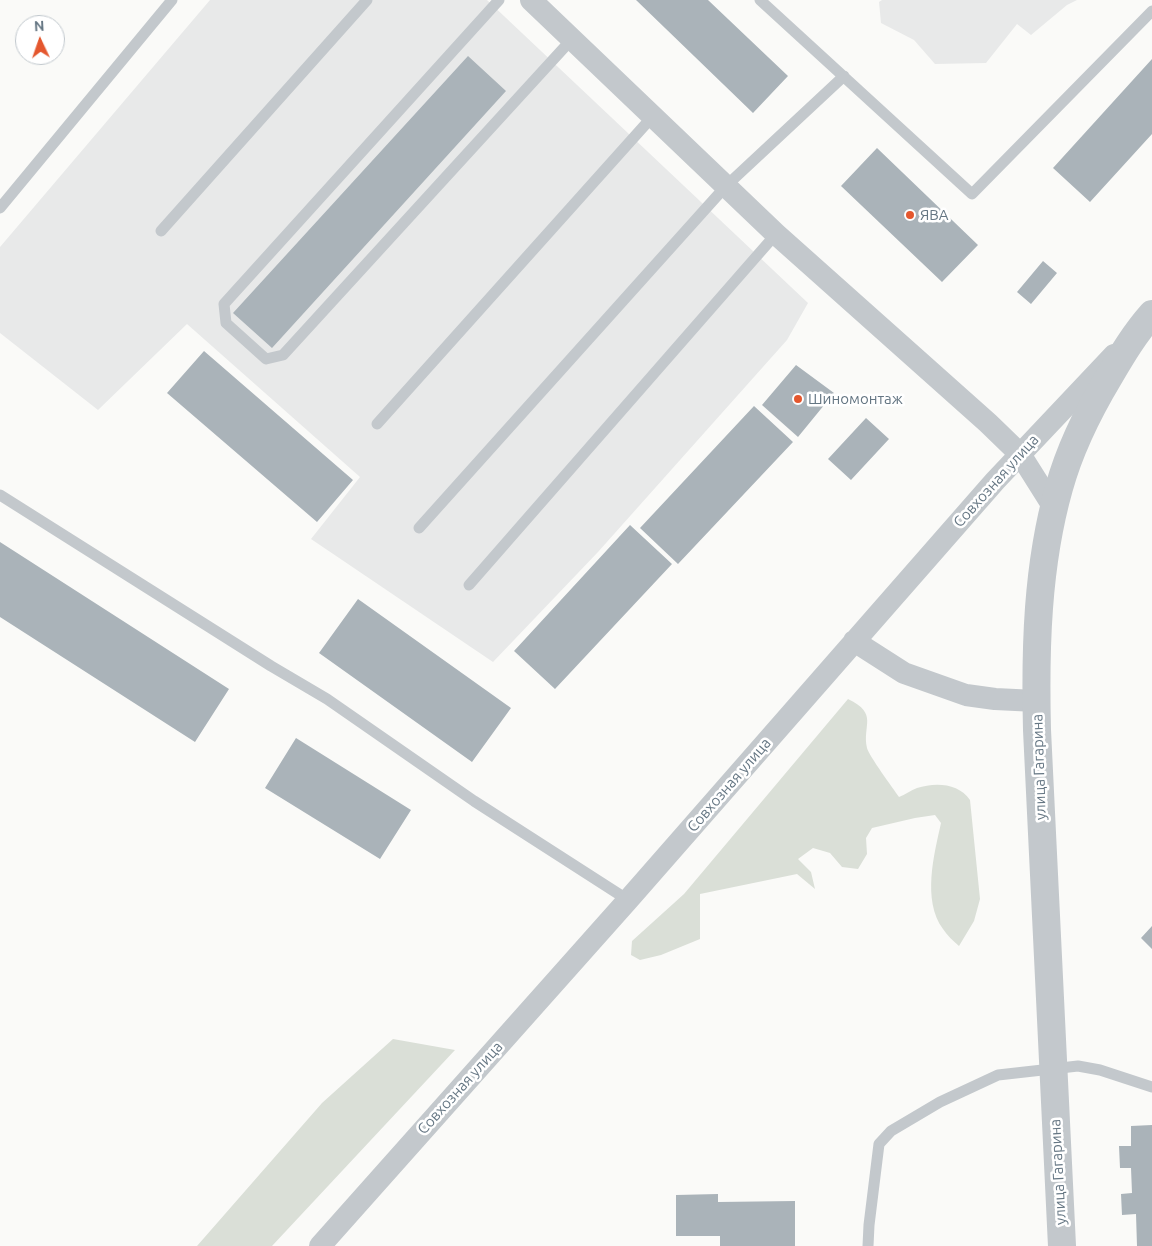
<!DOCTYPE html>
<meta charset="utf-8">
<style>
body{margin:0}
#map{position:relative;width:1152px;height:1246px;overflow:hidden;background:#fafaf8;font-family:Ubuntu,sans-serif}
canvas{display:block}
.north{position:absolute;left:15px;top:15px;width:50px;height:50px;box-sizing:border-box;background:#fff;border:1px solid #c1c8cd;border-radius:50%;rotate:357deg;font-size:14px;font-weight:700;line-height:20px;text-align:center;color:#657683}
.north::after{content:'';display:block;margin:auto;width:18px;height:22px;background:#e4572e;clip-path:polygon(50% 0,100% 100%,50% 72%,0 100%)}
</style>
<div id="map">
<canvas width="1152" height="1246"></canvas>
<div class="north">N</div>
</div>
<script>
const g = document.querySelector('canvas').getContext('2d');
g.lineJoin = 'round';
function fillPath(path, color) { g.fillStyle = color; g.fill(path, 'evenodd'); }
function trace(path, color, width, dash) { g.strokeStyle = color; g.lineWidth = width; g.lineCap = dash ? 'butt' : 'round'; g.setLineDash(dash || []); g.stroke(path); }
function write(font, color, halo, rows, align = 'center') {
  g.font = font + ' Ubuntu,sans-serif'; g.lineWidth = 5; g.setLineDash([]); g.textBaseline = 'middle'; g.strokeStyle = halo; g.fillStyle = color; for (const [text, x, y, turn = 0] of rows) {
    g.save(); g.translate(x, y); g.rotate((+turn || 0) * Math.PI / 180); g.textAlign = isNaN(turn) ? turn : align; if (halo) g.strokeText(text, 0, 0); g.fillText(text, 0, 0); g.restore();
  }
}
fillPath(new Path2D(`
 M210,0h277l321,303 -21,37 -189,212 -105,110 -182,-123 49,-62 -173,-153 -89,86 -98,-77v-86z
 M882,0h195l-10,5 -36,30 -14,-11 -31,39 -51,1 -21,-24 -33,-17 -2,-21z`), '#e8e9e9');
fillPath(new Path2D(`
 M848,699c31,15 14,26 19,49 2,8 26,40 32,49 6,-2 12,-7 18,-9 18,-6 42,-5 53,12l10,99 -6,22 -15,25c-6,-5 -12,-11 -16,-17 -21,-29 -9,-74 -2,-106l-6,-8 -20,3 -43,10 -6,10 1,16 -9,15 -16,-2 -12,-14 -17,-5 -15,11 13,13 4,17 -18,-15 -97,20v45l-39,16 -21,5 -9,-5 1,-14 52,-47z
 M393,1039l62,11 -183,196h-75l125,-143z`), '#dadfd7');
fillPath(new Path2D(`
 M636,0h72l80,76 -35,37z
 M468,56l38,35 -234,257 -39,-35z
 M1152,59v75l-62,68 -37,-34z
 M877,148l101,97 -36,37 -101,-96z
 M1043,261l14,12 -26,31 -14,-12z
 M204,351l149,129 -36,42 -150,-129z
 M796,365l38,28 -36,44 -36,-32z
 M754,406l39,36 -115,122 -38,-36z
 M866,418l23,21 -38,41 -23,-21z
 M630,525l42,39 -117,125 -41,-38z
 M0,542l229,147 -34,53 -195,-125z
 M358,599l153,109 -39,54 -153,-109z
 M296,738l115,72 -31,49 -115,-71z
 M1152,926v23l-11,-11z
 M1152,1125v121h-15l-1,-32 -14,1 -1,-21 11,-1 -1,-25h-11l-1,-22h12v-20z
 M718,1194v8l77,-1v45h-75v-10h-44v-41z`), '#aab3b9');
trace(new Path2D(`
 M499,0l-275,304 2,19 40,36 17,-4 289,-316
 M760,0l212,194 180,-183
 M0,208l172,-208
 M161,231l206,-231
 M377,424l276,-308
 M0,495l271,171 56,33 147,102 154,99
 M419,528l307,-342 118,-110
 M469,585l307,-351
 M868,1246l1,-21 10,-81 12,-13 49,-29 58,-27 80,-9 22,4 52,17`), '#c3c8cc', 11);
trace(new Path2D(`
 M531,0l245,234 212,189 32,31 34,54
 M854,641l50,32 62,22 29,4 41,2
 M320,1246l308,-346 367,-419 119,-126`), '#c3c8cc', 22);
trace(new Path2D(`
 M1062,1246l-25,-516c-2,-81 0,-164 22,-242 11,-40 29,-76 50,-111 13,-22 26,-44 43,-63`), '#c3c8cc', 28);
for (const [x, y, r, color] of [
 [910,215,5,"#e4572e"],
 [798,399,5,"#e4572e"]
]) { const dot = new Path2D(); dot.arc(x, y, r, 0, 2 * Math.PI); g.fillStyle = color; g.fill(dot); trace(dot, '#fff', 2); }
write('15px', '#657683', '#fff', [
 ["ЯВА",920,215],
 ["Шиномонтаж",808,399]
], 'left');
write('15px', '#657683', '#fff', [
 ["Совхозная улица",996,481,-48],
 ["улица Гагарина",1039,767,-92],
 ["Совхозная улица",729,785,-49],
 ["Совхозная улица",460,1088,-48],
 ["улица Гагарина",1058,1172,-93]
]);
</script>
